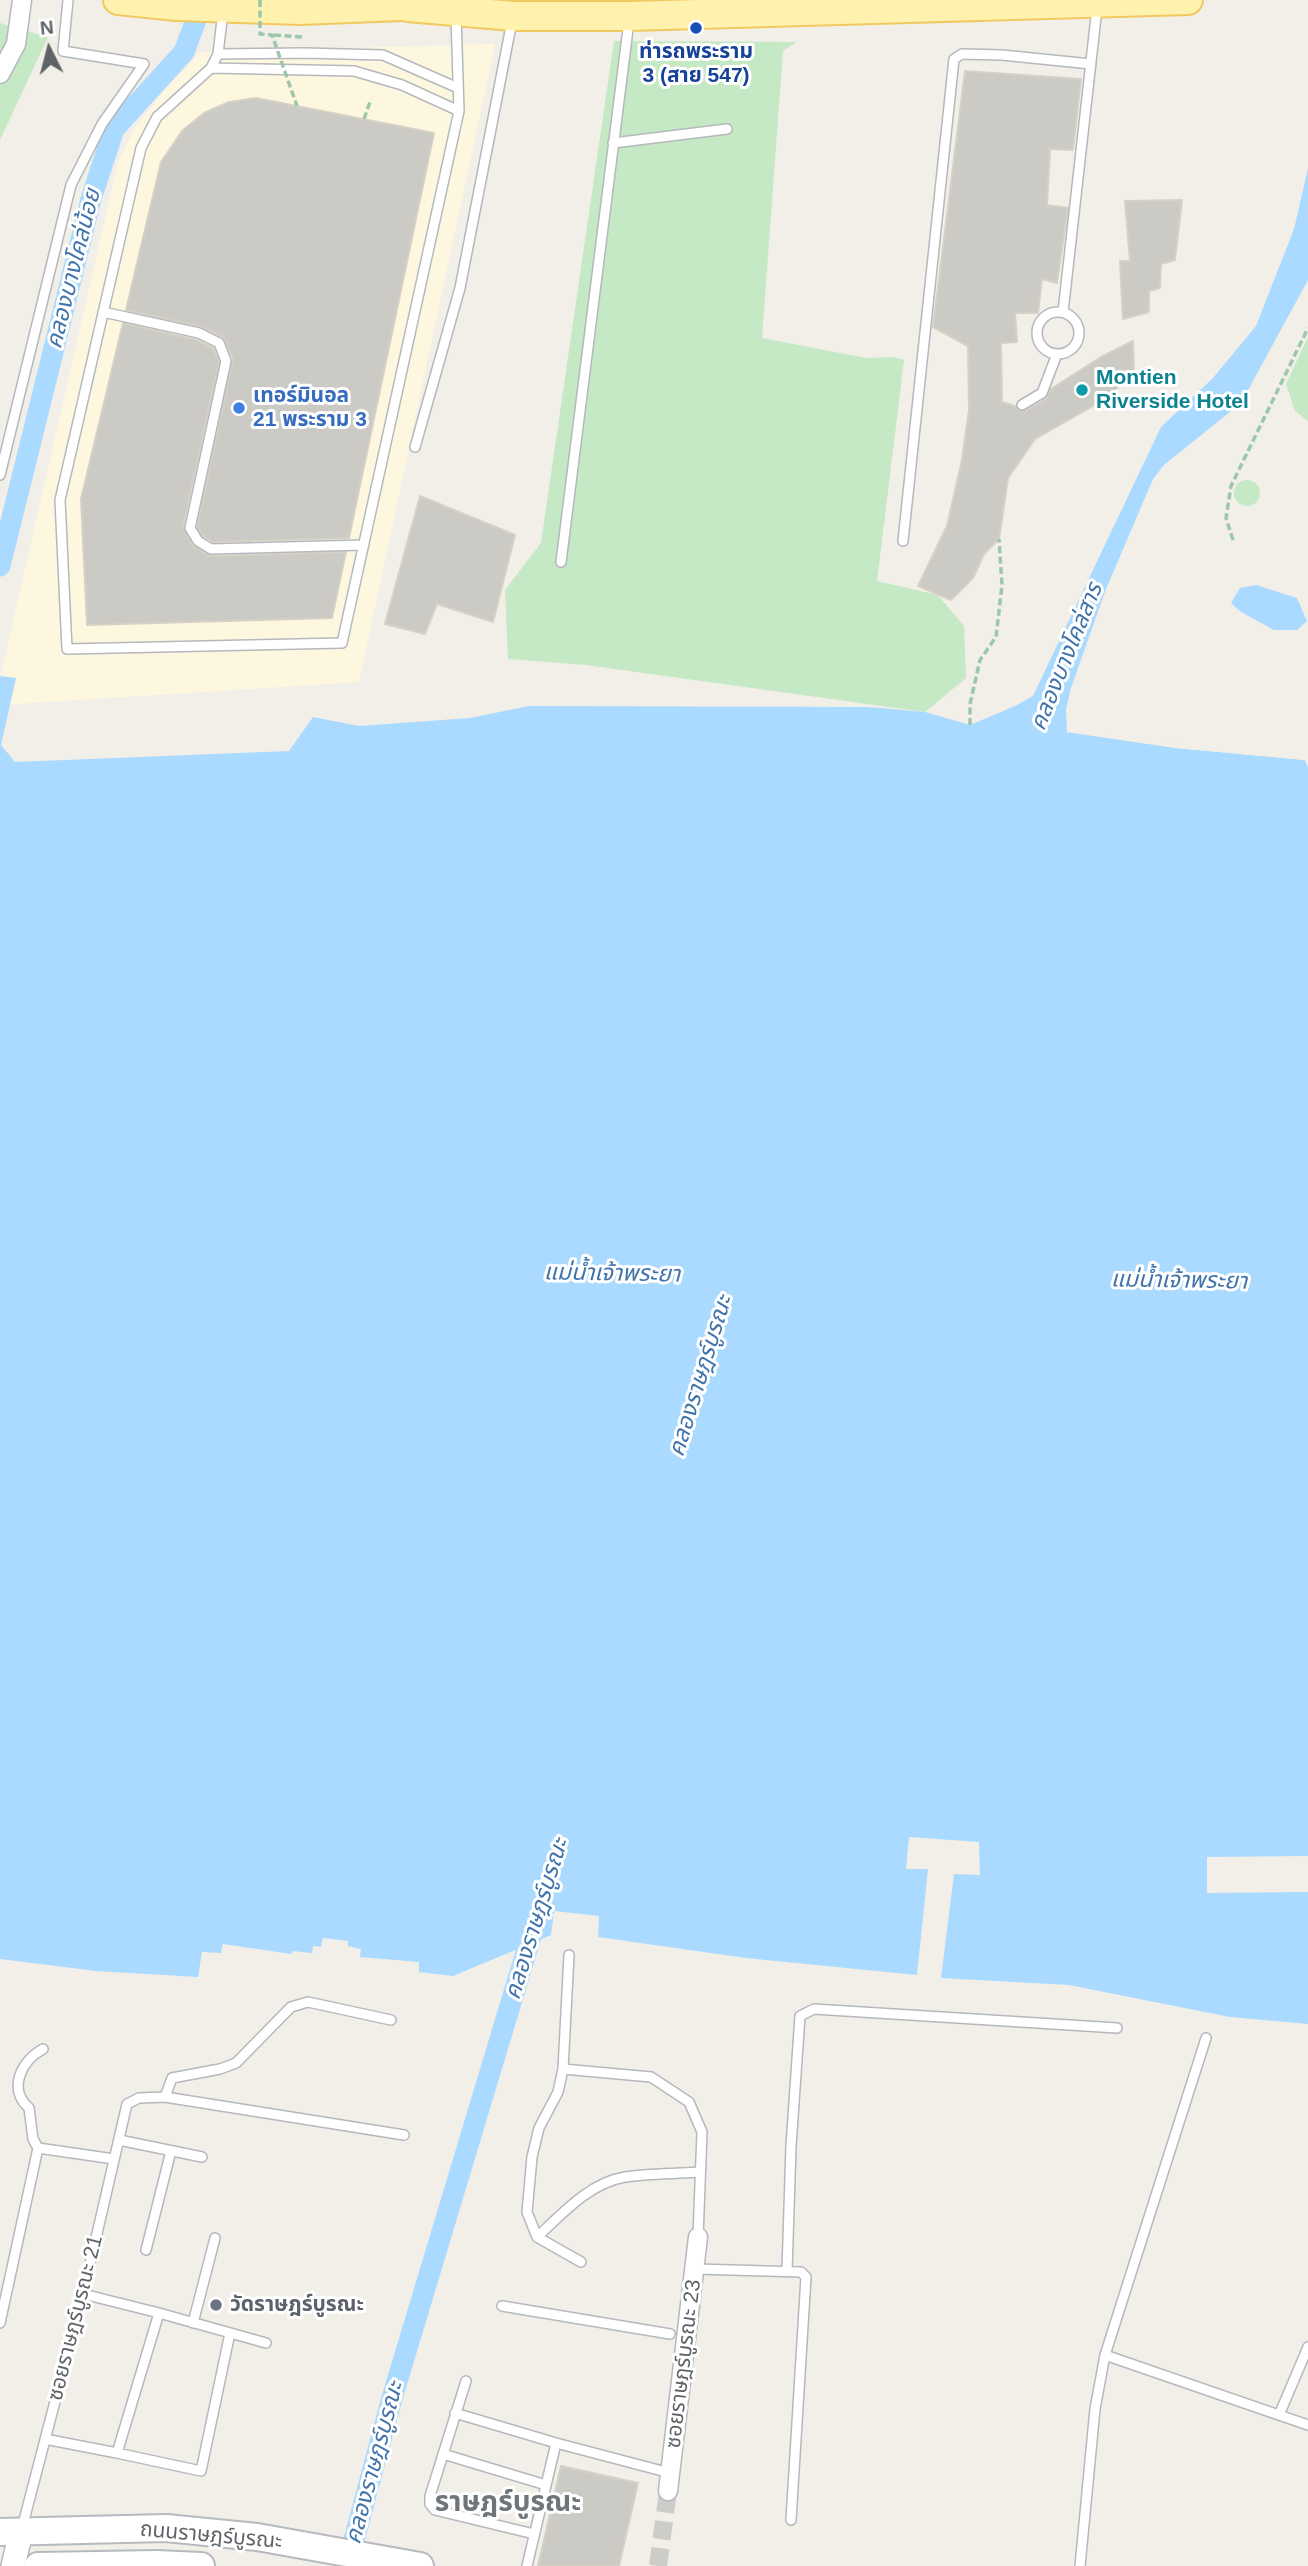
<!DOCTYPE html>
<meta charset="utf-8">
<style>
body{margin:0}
#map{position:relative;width:1308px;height:2566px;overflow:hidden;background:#f1efe8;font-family:Helvetica,sans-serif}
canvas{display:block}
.north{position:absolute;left:14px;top:14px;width:70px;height:70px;-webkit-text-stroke:5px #fff;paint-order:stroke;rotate:354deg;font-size:19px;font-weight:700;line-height:28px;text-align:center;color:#5f6368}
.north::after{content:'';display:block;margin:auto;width:24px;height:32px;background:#5f6368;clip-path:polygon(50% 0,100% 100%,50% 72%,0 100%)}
</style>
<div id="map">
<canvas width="1308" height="2566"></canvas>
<div class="north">N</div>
</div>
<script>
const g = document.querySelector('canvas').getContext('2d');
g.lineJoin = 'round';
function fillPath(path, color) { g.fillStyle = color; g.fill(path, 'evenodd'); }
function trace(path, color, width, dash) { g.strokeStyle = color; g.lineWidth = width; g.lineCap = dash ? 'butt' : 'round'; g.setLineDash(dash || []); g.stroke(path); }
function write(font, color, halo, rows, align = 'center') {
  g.font = font + ' Helvetica,"Noto Sans Thai",sans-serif'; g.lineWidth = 6; g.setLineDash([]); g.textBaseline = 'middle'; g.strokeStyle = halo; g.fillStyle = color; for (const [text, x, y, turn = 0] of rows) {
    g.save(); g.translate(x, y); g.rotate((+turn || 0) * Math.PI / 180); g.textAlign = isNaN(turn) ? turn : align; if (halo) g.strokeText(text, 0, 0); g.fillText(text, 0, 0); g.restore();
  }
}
fillPath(new Path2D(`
 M495,44l-136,638 -359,23v-26l118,-517 18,-36 28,-35 37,-39z`), '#fef7e0');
fillPath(new Path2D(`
 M0,23l48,14 -48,103z
 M614,41l183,1 -14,9 -21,287 104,20 27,-1 11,3 -27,221 61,14 26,31 2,52 -41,34 -339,-47 -78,-6 -3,-69 36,-47z
 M1308,337v84l-13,-10 -9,-27z
 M1234 493a13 13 0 1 1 26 0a13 13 0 1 1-26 0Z`), '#c5e8c5');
fillPath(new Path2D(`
 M1308,168v112l-67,123 -77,62 -11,14 -47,110 -35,99 -5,22 2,22 108,16 129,12 3,8v1256l-78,-7 -161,-32 -128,-7 13,-104 26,1 -1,-33 -70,-5 -3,32h22l-11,106 -171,-17 -148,-21 1,-21 -45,-5 -3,24 -98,41 -34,-4v-10l-59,-5 1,-8 -13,-3v-5l-25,-3 -2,9 -8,-1 -1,7 -20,-2 -1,3 -68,-10 -2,9 -19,-1 -4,25 -102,-6 -96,-12v-1283l16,2 -15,67 14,17 274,-11 24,-34 46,9 111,-8 59,-12 340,1 56,5 45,13 45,-19 18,-10 128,-269 52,-49 43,-52 38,-97z
 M1256,585l41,13 10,23 -10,9h-23l-33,-18 -10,-9 9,-15z`), '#aadaff');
fillPath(new Path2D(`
 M1070,695h3l-3,15 1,19 106,15 129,13 -1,3 -129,-12 -109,-16 -1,-22z
 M1308,1856v36l-101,1v-36z`), '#f1efe8');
trace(new Path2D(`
 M0,566l91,-367 23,-70 70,-77 15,-40 7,-12
 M347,2566l45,-168 145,-482`), '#aadaff', 21);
const building = new Path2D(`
 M965,71l116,8 -8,71 -23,-1 -3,56 21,3 -11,75 -15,-4 -4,34h-23l2,29 -16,1 1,59 13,4 4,5h7l20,-12 5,-10 50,-32 32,-16 1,34 -41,31 -58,33 -27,39 -9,61 -15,15 -11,24 -22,22 -33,-14 29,-60 15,-66 7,-50 -1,-64 -35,-19z
 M256,98l178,35 -85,405 -136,4 -10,-6 -6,-9 36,-169 -10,-21 -21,-10 -76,-17 35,-148 21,-31 22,-18 25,-11z
 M1182,200l-7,60 -14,4 -1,24 -11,3v21l-26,7 -3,-58h10l-5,-60z
 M123,323l74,17 16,8 6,14 -36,165 9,18 19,11 135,-4 -14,66 -245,7 -6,-126z
 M420,496l95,39 -22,87 -56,-18 -12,30 -40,-10z
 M561,2466l77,17 -19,83h-81z`);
fillPath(building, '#cccac5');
trace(building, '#d6d1c6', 2);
trace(new Path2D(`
 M658,2566l10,-75`), '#ccccc8', 18, [18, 9]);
const service = new Path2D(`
 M223,11l-5,43 -7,14 -54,49 -16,31 -81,352 7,149 275,-6 117,-532 -3,-95
 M218,54l86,-1 79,2 75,33
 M211,68l143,3 48,14 57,26
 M613,143l114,-14
 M1037 333a21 21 0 1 1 42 0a21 21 0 1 1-42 0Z
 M103,312l96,21 20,10 7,18 -36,167 8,13 13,8 153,-4
 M1063,312l34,-304
 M1022,405l20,-12 15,-39
 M415,447l45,-159 52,-267
 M0,475l71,-290 31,-61 42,-60 -81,-13 5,-51
 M903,541l51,-482 8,-5 40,1 89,9
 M561,562l68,-541
 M569,1955l-6,114 -5,23 -19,36 -7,29 -5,55 10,25 44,25
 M43,2049c-21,11 -36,40 -14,59l4,31 5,9 76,11
 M563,2069l88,8 38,25 13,30 -4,105
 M165,2097l239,38
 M119,2140l83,17
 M537,2237c25,-23 52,-54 88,-60 24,-4 50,-3 75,-5
 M146,2250l25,-99
 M696,2269l105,3 5,5 -15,243
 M787,2271l4,-125 9,-130 14,-7 303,19
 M502,2306l168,28
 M159,2313l107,30
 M0,2323l38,-175
 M193,2323l22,-85
 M1105,2355l203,70
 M466,2381l-36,115v8l5,6 99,24
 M455,2413l101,30
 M1279,2415l29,-68
 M45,2439l72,14 42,-140 -76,-19
 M117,2453l84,18 29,-138
 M443,2454l103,31
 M22,2528l61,-234 44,-190 12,-6 26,-1 7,-19 48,-9 16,-6 55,-56 17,-5 83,18
 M527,2566l29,-123 114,30
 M1080,2566l15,-157 10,-54 101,-317`);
const minor = new Path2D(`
 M0,74l16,-30 6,-44
 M668,2491l30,-254`);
const tertiary = new Path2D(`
 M13,2566l8,-34`);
const secondary = new Path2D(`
 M0,2532l166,-4 91,9 163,29
 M38,2566l118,-2 45,2`);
const primary = new Path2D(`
 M118,0l59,6 123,4 126,-5
 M408,7l105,9h117l558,-16`);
trace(service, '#b5b8bc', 12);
trace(minor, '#b5b8bc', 21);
trace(tertiary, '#b5b8bc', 26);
trace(secondary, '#b6babf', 30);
trace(primary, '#f2c960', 32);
trace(new Path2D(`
 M274,35l28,2
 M364,119l7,-20
 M1233,540l-7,-22 5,-32 77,-158
 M970,725v-21l10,-44 16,-23 6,-52 -3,-46`), '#9cc7a9', 3.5, [7, 3.5]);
trace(service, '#fff', 9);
trace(minor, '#fff', 18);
trace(tertiary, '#fff', 23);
trace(secondary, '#fff', 26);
trace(primary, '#fff2af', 28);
trace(new Path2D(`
 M260,0v34l12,1 25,71`), '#9cc7a9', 3.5, [7, 3.5]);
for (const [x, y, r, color] of [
 [696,28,7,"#1a4fb4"],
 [1082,390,7,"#0f9aa8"],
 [239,408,7,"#3f7fe0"],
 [216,2305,7,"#6b7280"]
]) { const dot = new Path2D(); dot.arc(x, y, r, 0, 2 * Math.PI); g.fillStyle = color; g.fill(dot); trace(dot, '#fff', 2.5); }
write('bold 21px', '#164399', '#fff', [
 ["ท่ารถพระราม",696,52],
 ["3 (สาย 547)",696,76]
]);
write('bold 21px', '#0d838f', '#fff', [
 ["Montien",1096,378],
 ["Riverside Hotel",1096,402]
], 'left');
write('bold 21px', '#366cbe', '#fff', [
 ["เทอร์มินอล",253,396],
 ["21 พระราม 3",253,420]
], 'left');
write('bold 21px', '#5b616d', '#fff', [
 ["วัดราษฎร์บูรณะ",230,2305]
], 'left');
write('21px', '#5f6368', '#fff', [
 ["ซอยราษฎร์บูรณะ 21",76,2318,-76],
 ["ซอยราษฎร์บูรณะ 23",684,2364,-83],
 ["ถนนราษฎร์บูรณะ",211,2536,5]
]);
write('italic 23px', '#4174aa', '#fff', [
 ["คลองบางโคล่น้อย",74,269,-76],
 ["คลองบางโคล่สาร",1067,657,-68],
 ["แม่น้ำเจ้าพระยา",612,1274,1],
 ["แม่น้ำเจ้าพระยา",1179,1281,1],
 ["คลองราษฎร์บูรณะ",701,1376,-73],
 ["คลองราษฎร์บูรณะ",537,1919,-73],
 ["คลองราษฎร์บูรณะ",375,2463,-75]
]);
write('bold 28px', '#70757a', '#fff', [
 ["ราษฎร์บูรณะ",508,2503]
]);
</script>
